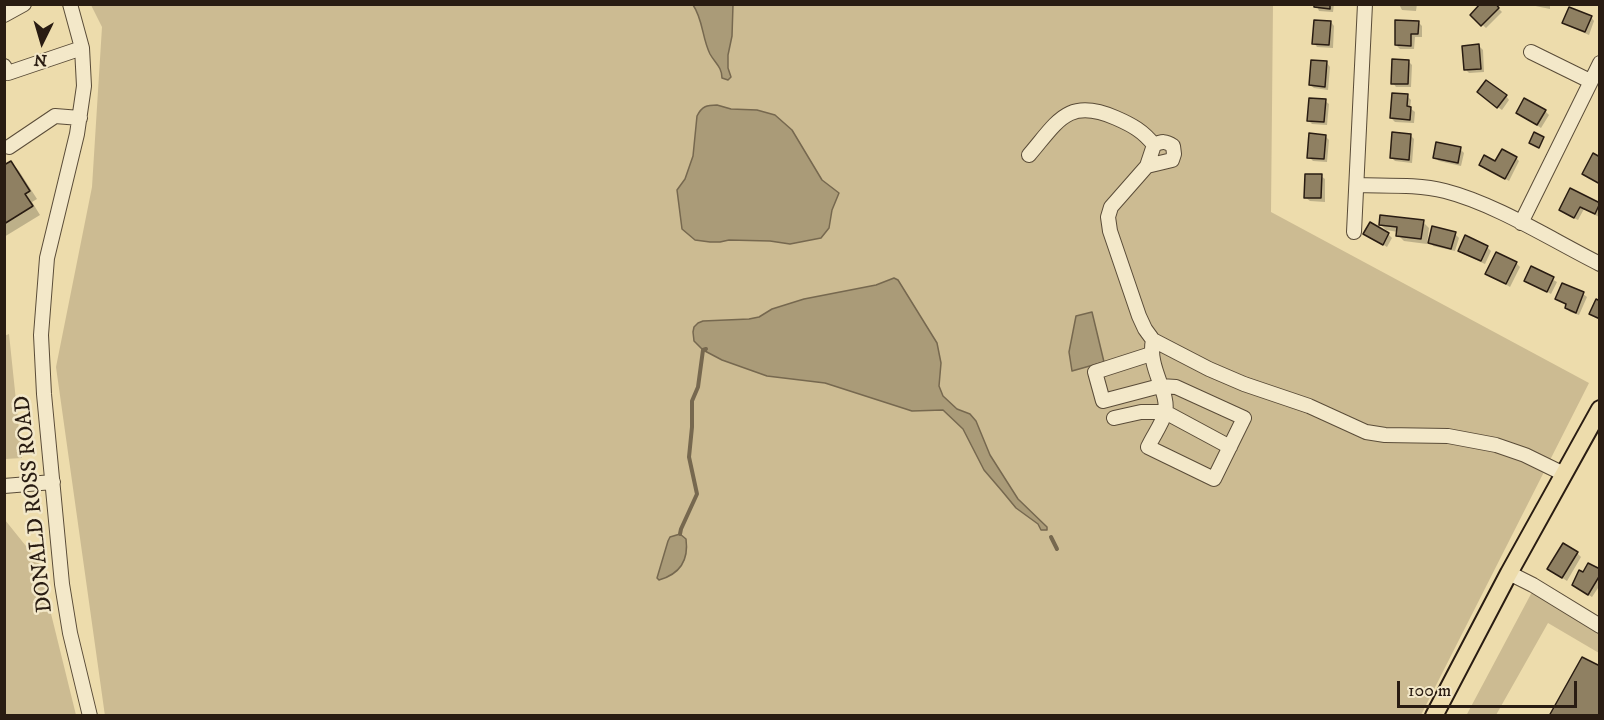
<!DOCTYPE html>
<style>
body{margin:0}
#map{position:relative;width:1604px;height:720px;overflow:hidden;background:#eddcac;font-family:"IM FELL DW Pica",serif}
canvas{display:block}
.frame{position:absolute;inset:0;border:6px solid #291c12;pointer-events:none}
.north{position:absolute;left:12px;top:12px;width:60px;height:60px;-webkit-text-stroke:4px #f3e8c9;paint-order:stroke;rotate:185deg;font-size:16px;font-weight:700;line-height:24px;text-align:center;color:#291c12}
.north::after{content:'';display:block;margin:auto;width:21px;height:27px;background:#291c12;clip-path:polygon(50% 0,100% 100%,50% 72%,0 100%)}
.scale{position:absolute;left:1397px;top:681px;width:180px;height:27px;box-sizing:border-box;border:3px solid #291c12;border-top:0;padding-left:8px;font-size:18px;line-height:21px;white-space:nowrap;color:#291c12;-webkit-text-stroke:4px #f3e8c9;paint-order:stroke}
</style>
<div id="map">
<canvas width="1604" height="720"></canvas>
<div class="frame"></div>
<div class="north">N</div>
<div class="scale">100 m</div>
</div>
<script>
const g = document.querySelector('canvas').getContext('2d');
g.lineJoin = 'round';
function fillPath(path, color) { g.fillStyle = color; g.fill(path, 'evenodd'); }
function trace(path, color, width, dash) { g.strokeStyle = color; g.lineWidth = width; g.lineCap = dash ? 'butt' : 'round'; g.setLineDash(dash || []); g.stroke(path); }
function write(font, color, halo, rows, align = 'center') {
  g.font = font + ' "IM FELL DW Pica",serif'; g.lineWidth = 5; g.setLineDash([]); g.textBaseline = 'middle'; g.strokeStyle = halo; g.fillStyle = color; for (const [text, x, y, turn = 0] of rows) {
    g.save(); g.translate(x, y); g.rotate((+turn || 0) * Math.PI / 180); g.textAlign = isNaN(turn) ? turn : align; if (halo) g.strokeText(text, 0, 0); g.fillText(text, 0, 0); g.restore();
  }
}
fillPath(new Path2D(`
 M1273,4l-2,208 318,171 -168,332 -1316,1 -49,-349 36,-180 10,-160 -11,-22z
 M9,334l13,124 -17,1 -1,-123z
 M5,520l33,41 38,154h-71z
 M1532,592l67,40v21l-51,-30 -52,92 -30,1z`), '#ccbb92');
const water = new Path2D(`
 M693,5h40l-1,31 -4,19v13l3,9 -3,3 -6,-2c0,-11 -7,-15 -12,-24 -8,-16 -7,-35 -17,-49z
 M717,105l14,4 26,1 18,5 17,15 30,50 17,13 -7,17 -3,18 -8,10 -31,6 -20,-3 -41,-1 -9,2h-10l-15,-2 -13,-11 -5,-39 8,-11 8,-23 4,-40c5,-10 10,-11 20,-11z
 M894,278l4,2 39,63 4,20 -2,23 4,10 14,13 13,5 6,7 14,34 28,44 29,28v3h-6l-3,-6 -22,-16 -14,-17 -18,-21 -21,-41 -20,-19 -31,1 -87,-28 -58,-7 -45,-16 -19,-10 -9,-9 -1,-9 1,-5 4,-4 5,-2 46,-2 10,-2 13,-8 32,-10 72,-14z
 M1092,312l12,50 -32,9 -3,-19 7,-36z
 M680,534l6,5c3,22 -6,35 -27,41l-2,-2 11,-37 2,-4z`);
fillPath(water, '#aa9b78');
trace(water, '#76684f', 1.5);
fillPath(new Path2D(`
 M1316,4h18l-1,8 -14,-1z
 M1399,4h18l-1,7 -14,-1z
 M1494,4l8,8 -16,16 -14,-13z
 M1526,4h24v5z
 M1591,17l3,4 -5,14 -21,-9 -4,-3z
 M1331,22l3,4 -1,22 -16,-1 -3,-4z
 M1418,22l4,4v11h-7l-1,12h-14l-4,-4z
 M1479,46l4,4 1,22 -15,1 -4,-4z
 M1408,61l4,4 -1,22h-15l-3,-4z
 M1327,63l3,4 -2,23 -14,-2 -4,-3z
 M1407,96l4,4 -1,8 5,4 -1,11 -19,-1 -4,-4z
 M1482,96h24l3,4 -7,10z
 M1325,101l4,3 -2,21 -15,-1 -4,-4z
 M1545,111l4,4 -8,13 -23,-15z
 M1410,135l4,4 -2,24 -17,-2 -4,-4z
 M1325,136l4,4 -2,22 -14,-1 -4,-4z
 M1460,149l4,4 -3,13 -22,-5 -4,-3z
 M1516,158l3,3 -10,20 -28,-16 15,-2z
 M11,163l8,8 18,28 -5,3 8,13 -36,22v-73l2,2z
 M1321,176l4,3v23l-15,-1 -4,-3z
 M1571,190l28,15v12l-15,-8 -6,11 -13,-6 -4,-4z
 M1423,222l6,6 -2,16 -23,-3 -6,-6v-3l-12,-2 -6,-6z
 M1365,233l23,1 4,4 -5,9z
 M1455,234l4,4 -4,13 -22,-5 -3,-4z
 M1487,247l4,4 -6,13 -22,-10 -3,-4z
 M1516,263l4,4 -10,20 -23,-14z
 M1532,268l25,14 -6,12 -25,-14z
 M1583,294l4,3 -8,18 -9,-3 -4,-4 1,-3 -10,-6z
 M1577,553l4,4 -14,24 -18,-12z
 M1600,571v14l-8,12 -19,-12z`), '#0003');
trace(new Path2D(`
 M680,534l1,-5 16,-35 -8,-37 3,-30v-26l6,-14 5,-37 3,-1
 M1051,537l6,12`), '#76684f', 4);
const building = new Path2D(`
 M1314,4h16v5l-16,-2z
 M1480,4h16l3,4 -18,18 -11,-11z
 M1569,7l23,9 -7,16 -23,-9z
 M1314,20l17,1 -2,24 -17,-1z
 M1395,20l24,1 -1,13h-7v12l-16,-1z
 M1479,44l2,25 -17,1 -2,-24z
 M1392,59l17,1 -1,24h-17z
 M1311,60l16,1 -2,26 -16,-2z
 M1486,80l21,15 -10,13 -20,-16z
 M1392,93l16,1 -1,12 4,1 -1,13 -20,-2z
 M1309,98l17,1 -2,23 -17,-1z
 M1524,98l22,12 -9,15 -21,-12z
 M1392,132l19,2 -2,26 -19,-2z
 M1534,132l10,5 -5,11 -10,-5z
 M1309,133l17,2 -2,24 -17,-1z
 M1436,142l25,5 -3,16 -25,-5z
 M1502,149l15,8 -12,22 -26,-14 5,-10 11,6z
 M1593,153l7,4v27l-18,-10z
 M11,161l19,30 -5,3 8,12 -29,18v-59z
 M1305,174h17l-1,24h-17z
 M1570,188l30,15 -5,11 -15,-7 -6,11 -15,-8z
 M1380,215l44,5 -3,19 -25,-3 1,-9 -18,-2z
 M1370,222l19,11 -6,12 -20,-11z
 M1432,226l24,6 -5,17 -23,-6z
 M1465,235l23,11 -7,15 -23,-10z
 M1496,252l21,10 -11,22 -21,-10z
 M1531,266l23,11 -7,15 -23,-11z
 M1562,283l22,9 -8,21 -11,-5 1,-4 -11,-5z
 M1596,299l4,2v18l-11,-5z
 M1563,543l15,9 -16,26 -15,-9z
 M1588,563l12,6v6l-12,20 -16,-10 7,-15 4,2z
 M1582,657l18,9v50h-51z`);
fillPath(building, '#8f8062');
trace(building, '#291c12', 1.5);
const minor = new Path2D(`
 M70,4l12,44 2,38 -7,48 -30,124 -6,77 3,59 18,190 8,49 20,83
 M4,15l20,-11
 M1531,52l59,29
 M4,66l4,7 74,-25
 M9,147l46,-31 25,2
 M1029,155c29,-34 39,-58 87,-37 16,7 27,13 38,27
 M1147,166l7,-21c8,-4 12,-4 19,1l1,8 -2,6 -25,6 -36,41 -3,10 2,14 29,85 6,13 8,11 56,29 35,15 65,22 57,26 19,3 63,1 48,9 29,10 39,19
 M1357,185c29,1 60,-1 88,6 51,13 107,49 155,73
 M1521,223l79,-160
 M1354,232l11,-228
 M1151,354l-56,18 8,29 57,-15 16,1 68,31 -30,61 -66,-32c5,-11 14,-23 17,-34 5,-21 -18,-45 -12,-73
 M1114,418l27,-6h24l65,35
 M4,486l49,-4
 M1509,573l24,12 67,41`);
const major = new Path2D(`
 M1434,716l75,-143 91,-164`);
trace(minor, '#5a4c38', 16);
trace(major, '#291c12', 20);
trace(minor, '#f3e8c9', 14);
trace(major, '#eddcac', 16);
write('22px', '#291c12', '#f3e8c9', [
 ["DONALD ROSS ROAD",35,504,-96]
]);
</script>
